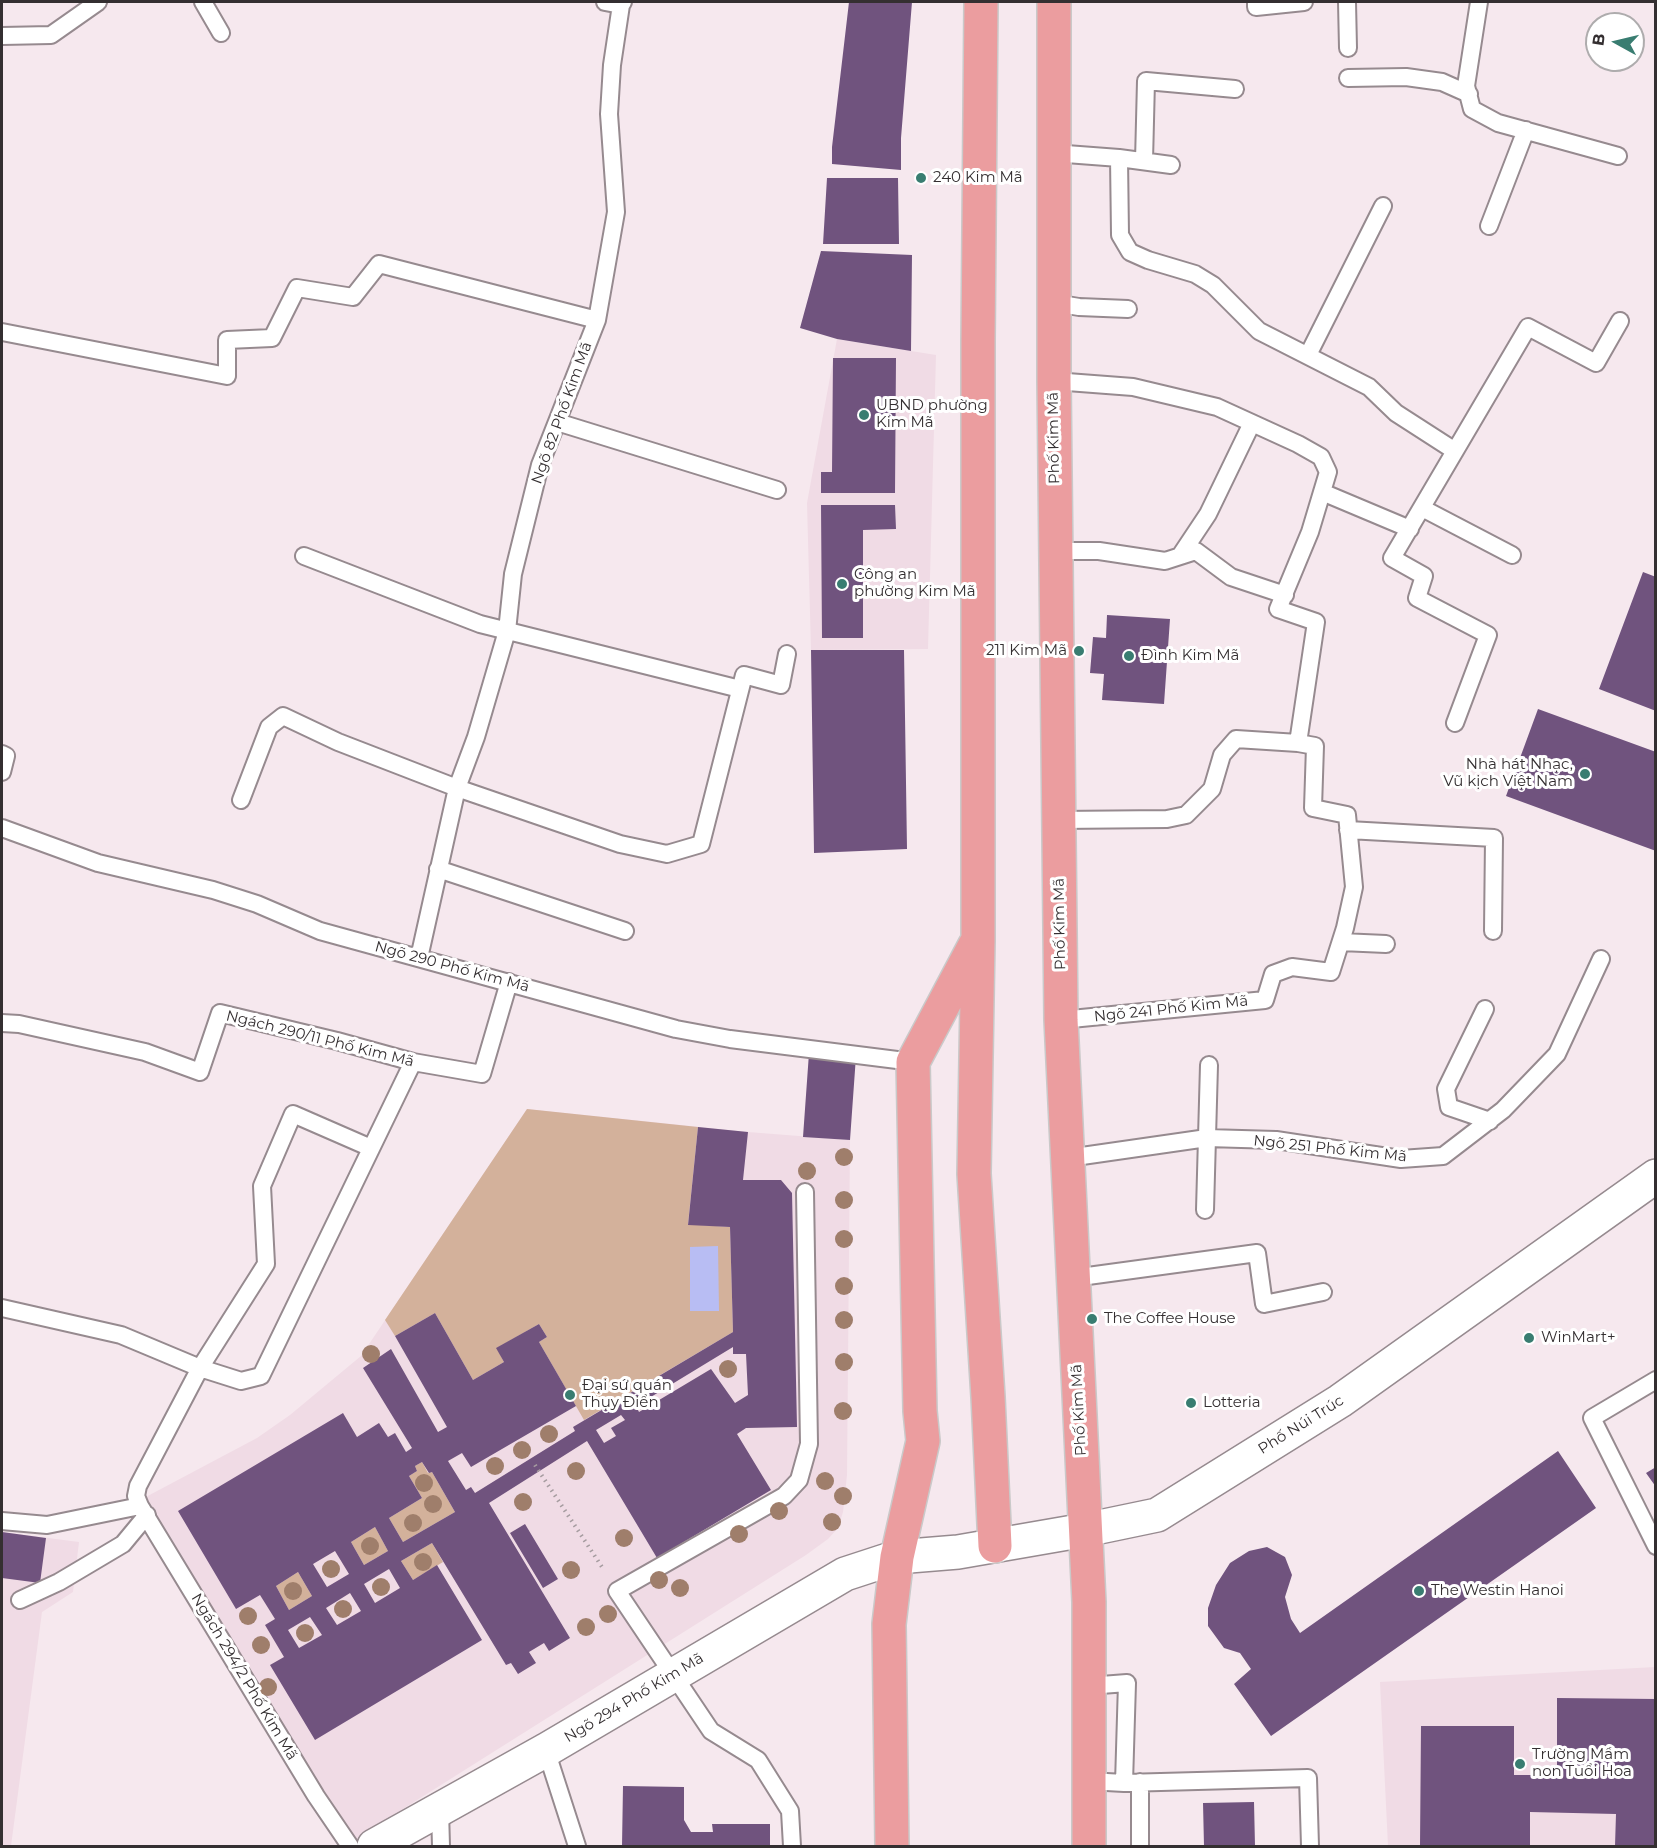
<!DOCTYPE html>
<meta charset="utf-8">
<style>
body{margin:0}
#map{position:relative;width:1657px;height:1848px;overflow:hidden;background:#f6e8ee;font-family:Montserrat,sans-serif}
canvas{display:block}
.frame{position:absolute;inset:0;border:3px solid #342f31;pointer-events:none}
.north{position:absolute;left:1585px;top:12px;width:60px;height:60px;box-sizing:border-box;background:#fff;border:2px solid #aeacad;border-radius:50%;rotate:278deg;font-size:16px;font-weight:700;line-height:24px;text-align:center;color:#342f31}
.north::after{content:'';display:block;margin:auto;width:21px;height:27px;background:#397d71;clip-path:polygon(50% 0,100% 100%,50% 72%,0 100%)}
</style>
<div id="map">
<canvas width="1657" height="1848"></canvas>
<div class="frame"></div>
<div class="north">B</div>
</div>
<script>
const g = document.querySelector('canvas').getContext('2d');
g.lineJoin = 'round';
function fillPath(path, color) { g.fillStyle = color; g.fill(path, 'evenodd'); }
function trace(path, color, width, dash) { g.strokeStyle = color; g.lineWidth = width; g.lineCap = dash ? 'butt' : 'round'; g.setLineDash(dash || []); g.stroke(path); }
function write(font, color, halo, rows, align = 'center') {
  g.font = font + ' Montserrat,sans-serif'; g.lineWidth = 6; g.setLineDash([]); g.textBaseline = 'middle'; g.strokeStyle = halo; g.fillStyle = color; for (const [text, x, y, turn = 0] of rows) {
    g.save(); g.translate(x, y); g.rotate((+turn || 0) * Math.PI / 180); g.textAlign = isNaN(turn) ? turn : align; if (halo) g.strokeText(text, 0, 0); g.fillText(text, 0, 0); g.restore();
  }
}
fillPath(new Path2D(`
 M837,339l99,16 -8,294 -117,1 -4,-147z
 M527,1109l221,23 102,8 -3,335 -4,37 -5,16 -10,11 -22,16 -454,286 -210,-342 115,-61 33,-23 71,-59z
 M2,1532l77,10 -6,50 -31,20 -31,234h-9z
 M1655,1667v179h-267l-8,-164z`), '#f0dbe5');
fillPath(new Path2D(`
 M527,1109l171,18 -10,97 42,3 3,105 -149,88 -45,-78 8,-5 -8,-13 -42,24 7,14 -31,18 -38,-67 -40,23 -10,-16z
 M422,1462l6,11 4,-1 23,40 -52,30 -14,-24 33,-20 -13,-22 8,-5 -2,-5z
 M375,1527l13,24 -24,14 -13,-23z
 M432,1543l11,19 -30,18 -12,-19z
 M298,1572l14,24 -23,14 -13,-24z`), '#d3b19b');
fillPath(new Path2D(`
 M718,1246l1,65h-29v-64z`), '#b8bdf3');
fillPath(new Path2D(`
 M849,2h63l-11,136v32l-69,-6v-17z
 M827,178h71l1,66h-76z
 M821,251l91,4 -1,96 -74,-12 -37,-11z
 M833,358h63l-1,135h-74v-21h11z
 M821,505h74l1,24 -33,1v108h-41z
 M1643,572l13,5v134l-57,-22z
 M1107,615l63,4 -6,85 -62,-4 2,-26 -14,-1 3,-36 13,1z
 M811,650h93l3,199 -93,4z
 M1538,709l118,43v99l-150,-55z
 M809,1053l47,3 -6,84 -47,-3z
 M698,1127l50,5 -5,48h38l11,13 5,234 -51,1 -9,6 34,56 -114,68 -70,-117 -98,62 81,135 -21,13 -5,-8 -15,9 7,11 -18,11 -7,-11 -5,2 -74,-122 -31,18 12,19 24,-15 45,75 -167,100 -45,-75 14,-8 -19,-32 10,-6 -15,-24 -24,14 -58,-98 165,-98 14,24 22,-14 9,14 7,-4 11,19 6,-4 -49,-80 28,-19 47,83 9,-5 -52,-91 40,-23 38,67 31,-18 -8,-14 43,-24 8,13 -8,5 37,64 -105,61 -9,-14 -14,8 18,29 5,-3 4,6 100,-62 -2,-4 160,-95 -3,-105 -42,-2zM733,1347v7h13l2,41 -13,8 -24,-34 -72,43 -3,-6zM621,1415l4,5 -14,8 5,8 -12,7 -8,-13zM422,1462l7,11 3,-1 23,40 -52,30 -14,-24 33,-20 -13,-22 8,-5 -2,-5zM375,1527l13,24 -24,14 -13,-23zM335,1551l14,23 -22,13 -14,-23zM389,1569l11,19 -25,15 -11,-19zM298,1572l14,24 -23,14 -13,-24zM350,1593l11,18 -24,14 -11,-17zM310,1617l12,18 -23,13 -11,-18z
 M1558,1451l38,57 -325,228 -37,-52 17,-15 -11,-16 -16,-5 -16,-22v-18l8,-23 14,-22 19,-12 18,-4 18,10 7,18 -7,22 6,22 9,14z
 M1656,1467v20l-10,-14z
 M525,1524l33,55 -15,9 -33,-55z
 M2,1532l44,6 -6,45 -38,-5z
 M1557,1698l99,1v147h-41l1,-32 -86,-2v34h-110l1,-120h93v49h43z
 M623,1786l61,1v33l7,12h22l-1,-8h58v22h-148z
 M1254,1802l1,44h-51l-1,-43z`), '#70537e');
const lane = new Path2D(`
 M203,2l18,31
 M605,2l16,3
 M1256,2v5l48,-5
 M1347,2l1,46
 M1479,2l-13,84 6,23 26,14 120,33
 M2,36l49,-1 47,-33
 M1348,78l58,-1 36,5 27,12
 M1053,153l66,5 52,7
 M1119,158l1,77 10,17 18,8 47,14 18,11 46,46 110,56 27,26 59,38
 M1144,161l2,-80 89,8
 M1489,226l37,-96
 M1055,303l24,4 49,2
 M2,332l225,44v-36l45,-2 25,-50 56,9 26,-33 218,56
 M1308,355l75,-149
 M1054,381l79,6 84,20 81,37 23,13 7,15 -18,60 -32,77 38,13 -18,121 -62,-4 -14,16 -10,34 -26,26 -19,4 -109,1
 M557,422l220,68
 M1322,492l88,37
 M1422,508l90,47
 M1056,551h43l66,10 31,-10 35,26 54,18
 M304,556l176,68 260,65
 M1180,556l28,-42 44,-91
 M1455,723l33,-88 -71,-37 7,-22 -32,-18 136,-231 68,36 24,-42
 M2,754l4,2 -4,16
 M241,800l28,-73 14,-11 55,26 119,46 163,56 47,10 34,-10 43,-169 37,10 6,-31
 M2,828l96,35 115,27 44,14 63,27 356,98 54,10 183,23
 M1348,830l146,8 -1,93
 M438,869l187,62
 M1341,942l45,2
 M419,958l38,-170 19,-51 31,-106 6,-57 27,-109 57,-145 19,-108 -7,-98 3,-49 9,-60 2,-3
 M1485,1009l-39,80 3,18 41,14
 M1061,1020l204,-20 8,-26 19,-7 39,5 14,-44 9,-41 -7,-72 -34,-7 2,-62 -17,-3
 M2,1023l17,1 126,28 55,20 20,-59 117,28 76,21 69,12 27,-92
 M1068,1158l139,-20 69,2 125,19 42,-3 60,-46 54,-56 44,-95
 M1205,1210l4,-145
 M1073,1278l184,-25 7,51 59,-12
 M2,1308l119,27 79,33 41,13 20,-5 152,-314
 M1656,1380l-64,38 64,128
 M2,1521l45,4 93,-19
 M20,1600l39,-18 64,-38 24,-29
 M1088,1686l39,-3 -3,100
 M546,1750l31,96
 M1089,1781l35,2 184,-5 2,68
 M440,1810l1,36
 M350,1846l-34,-50 -176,-290 -4,-10 2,-10 62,-118 66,-104 -4,-78 31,-72 78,34
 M792,1846l-2,-35 -32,-51 -47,-29 -94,-140 167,-95 15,-16 10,-36 -4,-252
 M1140,1846v-64`);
const secondary = new Path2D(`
 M374,1846l172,-96 299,-176 52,-17 61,-5 127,-22 72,-15 183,-114 316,-225`);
const primary = new Path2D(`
 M981,2l-3,339v600l-4,233 14,223 7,149
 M1054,2v379l7,639 28,582v244
 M892,1846l-3,-222 8,-67 26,-116 -3,-30 -7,-349 62,-117`);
trace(lane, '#968a8f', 20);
trace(secondary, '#968a8f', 36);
trace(primary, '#cac9c9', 36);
trace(new Path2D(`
 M535,1465l69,105`), '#a69ca0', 4, [1.5, 4.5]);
trace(lane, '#fff', 16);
trace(secondary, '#fff', 33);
trace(primary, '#eb9d9f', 33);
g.fillStyle = '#9f7e6b';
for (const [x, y] of [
 [844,1157],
 [807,1171],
 [844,1200],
 [844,1239],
 [844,1286],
 [844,1320],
 [371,1354],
 [844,1362],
 [728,1369],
 [843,1411],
 [549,1434],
 [522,1450],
 [495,1466],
 [576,1471],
 [825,1481],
 [424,1483],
 [843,1496],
 [523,1502],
 [433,1504],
 [779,1511],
 [832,1522],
 [413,1523],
 [739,1534],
 [624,1538],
 [370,1546],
 [423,1562],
 [331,1569],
 [571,1570],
 [659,1580],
 [381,1587],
 [680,1588],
 [293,1591],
 [343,1609],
 [608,1614],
 [248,1616],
 [586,1627],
 [305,1633],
 [261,1645],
 [268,1687]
]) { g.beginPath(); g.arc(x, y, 9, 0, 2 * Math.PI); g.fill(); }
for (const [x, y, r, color] of [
 [921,178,6,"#397d71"],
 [864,415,6,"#397d71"],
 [842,584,6,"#397d71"],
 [1079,651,6,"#397d71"],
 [1129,656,6,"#397d71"],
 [1585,774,6,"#397d71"],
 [1092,1319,6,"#397d71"],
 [1529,1338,6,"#397d71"],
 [570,1395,6,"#397d71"],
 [1191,1403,6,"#397d71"],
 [1419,1591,6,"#397d71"],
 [1520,1764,6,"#397d71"]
]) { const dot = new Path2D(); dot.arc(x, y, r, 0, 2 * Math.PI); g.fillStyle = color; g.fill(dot); trace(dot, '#fff', 2); }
write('15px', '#342f31', '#fff', [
 ["240 Kim Mã",933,178],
 ["UBND phường",876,406],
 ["Kim Mã",876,423],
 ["Công an",854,575],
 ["phường Kim Mã",854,592],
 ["211 Kim Mã",1067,651,"right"],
 ["Đình Kim Mã",1141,656],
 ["Nhà hát Nhạc,",1573,765,"right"],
 ["Vũ kịch Việt Nam",1573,782,"right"],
 ["The Coffee House",1104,1319],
 ["WinMart+",1541,1338],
 ["Đại sứ quán",582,1386],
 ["Thụy Điển",582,1403],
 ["Lotteria",1203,1403],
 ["The Westin Hanoi",1431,1591],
 ["Trường Mầm",1532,1755],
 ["non Tuổi Hoa",1532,1772]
], 'left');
write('15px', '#342f31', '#fff', [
 ["Ngõ 82 Phố Kim Mã",562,413,-70],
 ["Phố Kim Mã",1054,438,-91],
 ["Phố Kim Mã",1060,924,-91],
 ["Ngõ 290 Phố Kim Mã",452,967,15],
 ["Ngõ 241 Phố Kim Mã",1171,1009,-6],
 ["Ngách 290/11 Phố Kim Mã",320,1039,14],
 ["Ngõ 251 Phố Kim Mã",1330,1149,6],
 ["Phố Kim Mã",1079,1410,-93],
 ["Phố Núi Trúc",1301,1425,-32],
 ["Ngách 294/2 Phố Kim Mã",244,1677,59],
 ["Ngõ 294 Phố Kim Mã",634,1698,-31]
]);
</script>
